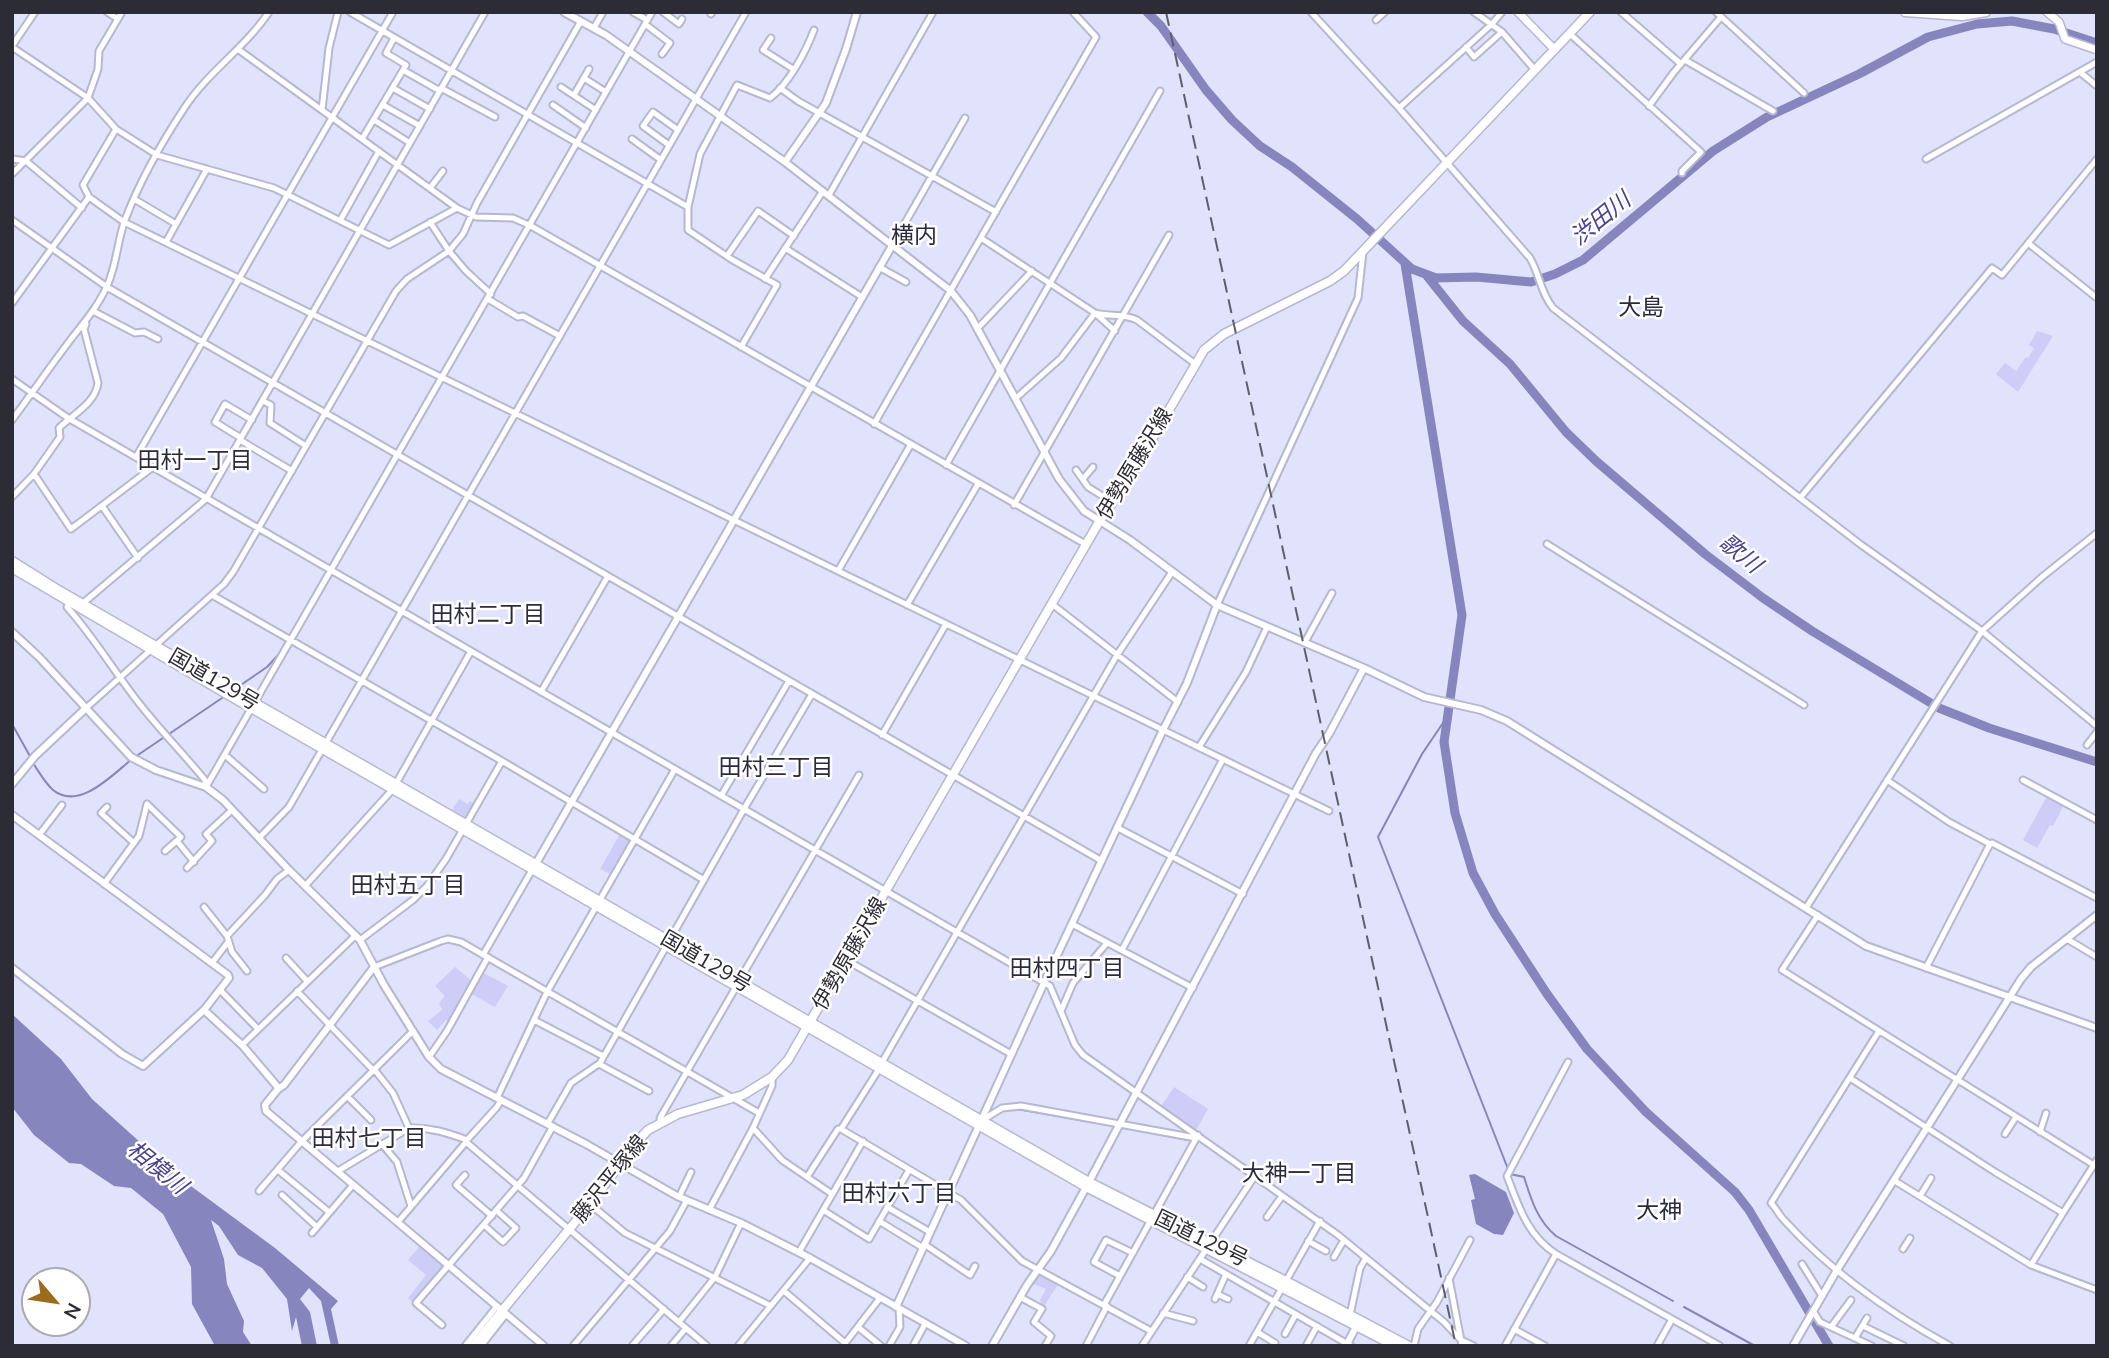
<!DOCTYPE html>
<meta charset="utf-8">
<style>
body{margin:0}
#map{position:relative;width:2109px;height:1358px;overflow:hidden;background:#e1e2fc;font-family:Mulish,sans-serif}
canvas{display:block}
.frame{position:absolute;inset:0;border:14px solid #2c2c36;pointer-events:none}
.north{position:absolute;left:21px;top:1267px;width:70px;height:70px;box-sizing:border-box;background:#fff;border:2px solid #ababaf;border-radius:50%;rotate:119deg;font-size:19px;font-weight:700;line-height:28px;text-align:center;color:#2c2c36}
.north::after{content:'';display:block;margin:auto;width:24px;height:32px;background:#9b6c1d;clip-path:polygon(50% 0,100% 100%,50% 72%,0 100%)}
</style>
<div id="map">
<canvas width="2109" height="1358"></canvas>
<div class="frame"></div>
<div class="north">N</div>
</div>
<script>
const g = document.querySelector('canvas').getContext('2d');
g.lineJoin = 'round';
function fillPath(path, color) { g.fillStyle = color; g.fill(path, 'evenodd'); }
function trace(path, color, width, dash) { g.strokeStyle = color; g.lineWidth = width; g.lineCap = dash ? 'butt' : 'round'; g.setLineDash(dash || []); g.stroke(path); }
function write(font, color, halo, rows, align = 'center') {
  g.font = font + ' Mulish,"Noto Sans JP",sans-serif'; g.lineWidth = 5; g.setLineDash([]); g.textBaseline = 'middle'; g.strokeStyle = halo; g.fillStyle = color; for (const [text, x, y, turn = 0] of rows) {
    g.save(); g.translate(x, y); g.rotate((+turn || 0) * Math.PI / 180); g.textAlign = isNaN(turn) ? turn : align; if (halo) g.strokeText(text, 0, 0); g.fillText(text, 0, 0); g.restore();
  }
}
fillPath(new Path2D(`
 M2037,331l16,5 -35,56 -22,-18 9,-11 11,8 10,-14 2,1 6,-10 -5,-3z
 M2047,796l17,9 -11,21 -3,-1 -13,23 -14,-8z
 M459,799l9,5 2,-3 4,2 -8,15 -14,-8z
 M620,834l11,7 -19,34 -12,-6z
 M455,967l18,15 -22,41 -5,-3 -9,10 -9,-9 14,-11 -3,-7 6,-7 -10,-10z
 M482,972l26,14 -13,21 -25,-14z
 M1174,1087l34,22 -13,23 -35,-24z
 M421,1245l24,20 -32,38 -5,-5 18,-23 -18,-15z
 M1039,1272l20,11 -15,23 -4,-6 6,-11 -15,-6z`), '#cdcdf7');
fillPath(new Path2D(`
 M12,1014l49,45 31,40 88,79 95,70 63,53 -7,8 8,37h-8l-10,-45 -12,-13 -9,11 10,13 7,34h-15l-6,-29 -4,14 -5,-32 -25,-31 -24,-13 -19,-29 -8,-6 13,39 3,25 17,37 -1,11 9,14h-37l-23,-42 -1,-37 -28,-53 -32,-26 -17,-2 -33,-22 -12,-1 -35,-28 -22,-28z
 M1475,1174l31,18 8,21 -11,22 -9,-1 -18,-10 -5,-24 4,-1 -6,-24z`), '#8785bd');
trace(new Path2D(`
 M235,689l32,-22 13,-14
 M1447,717l-25,37 -44,83 130,332
 M12,724l19,34
 M169,734l56,-38
 M135,757l28,-19
 M33,763c6,9 12,20 20,27 26,21 59,-15 78,-30
 M1017,1109l98,17
 M1121,1127l67,13
 M1510,1174l14,3c7,22 13,43 32,59l117,65
 M1684,1307l71,39`), '#8785bd', 2);
trace(new Path2D(`
 M1147,12l14,14 45,64 26,30 28,26 32,21 65,52 55,50 24,9 40,-1 55,5 24,-8 28,-14 130,-109 54,-34 92,-43 69,-37 49,-13 35,-3 42,8 43,14
 M1405,264l57,351 -18,127 11,71 18,60 22,41 52,80 40,55 59,63 89,80 14,18 80,136
 M1427,276l36,45 47,43 56,68 30,29 109,93 58,44 49,33 127,77 50,20 108,34`), '#8785bd', 9);
const minor = new Path2D(`
 M107,12l11,7
 M350,12l338,195v23l43,29 46,26 -36,62
 M633,12l14,8
 M663,12l16,12 3,-5
 M1311,12l88,96 131,150c10,17 10,34 23,50l307,236 122,87 115,95
 M1474,12l28,20 33,38
 M1621,12l60,52
 M1716,12l88,81
 M711,14l1,-2
 M1376,20l9,-8
 M645,24l25,19 -8,11
 M594,28l9,-16
 M1570,34l131,118 -19,19v2
 M771,38l-8,12 30,19
 M12,46l23,-34
 M12,47l76,51 28,31 41,26 117,33 115,57 68,-37 19,9 37,1 18,8 556,319
 M1466,47l8,10 28,-25
 M239,50l218,158
 M1685,60l88,51
 M403,70l37,21
 M2081,73l16,13
 M584,78l22,14
 M561,87l35,23
 M393,88l37,21
 M441,88l54,29
 M780,88l18,13 198,111
 M574,95l15,-26
 M383,105l37,21
 M553,105l33,23
 M1649,106l25,-34 47,-55
 M1399,108l93,-84 10,-12
 M322,110l7,-62 9,-36
 M374,120l36,23
 M116,129l-33,56 6,12 35,25 1205,589
 M362,139l44,-74 -20,-12 8,-15
 M632,139l29,21
 M669,145l-26,-19 10,-14 25,18
 M12,159l14,2 56,47
 M1926,159l171,-97
 M12,174l76,-76 10,-29 1,-18 23,-39
 M430,188l13,-17
 M829,195l104,-183
 M134,199l42,25
 M688,207l12,-53 37,-69 33,13c19,-14 36,-47 44,-68
 M341,219l38,-68
 M12,220l95,67 995,574
 M981,238l114,75 20,18
 M166,242l41,-73
 M2028,243l69,55
 M893,244l72,-126
 M785,248l77,49
 M727,256l31,-45 36,25
 M879,267l27,15
 M765,279l58,-88
 M491,294l-25,-23 -17,-20 14,-17 14,-31 104,-182
 M488,299l30,18 5,-1 37,20
 M12,303l77,-106
 M93,311l42,22 9,-1 14,7
 M86,324l-2,5 14,54c-3,21 -25,31 -39,45l1,9 -26,37 37,55 82,-62
 M977,329l55,-58
 M12,379l56,39 982,568 25,59 8,10 255,180 106,87 17,18 13,6
 M1015,399l46,-41 34,-45c14,4 29,0 42,7l57,43
 M263,401l8,4 -1,18 36,23
 M12,420c21,-28 41,-58 63,-86 12,-15 24,-30 32,-48 10,-21 10,-45 18,-66 15,-40 37,-78 60,-113 24,-36 59,-58 84,-95
 M874,424l222,-387 -23,-25
 M241,438l-26,-16 10,-18 27,16
 M240,440l52,31
 M136,457l257,-445
 M946,465l214,-374
 M1076,470l12,17 24,15
 M1083,479l10,-12
 M12,497l22,-23
 M1800,498l192,-230 10,7 95,-116
 M1014,505l155,-270
 M102,506l36,52
 M1547,544l257,161
 M838,571l73,-127
 M212,595l290,166 202,119
 M69,603l-2,4c25,28 45,61 68,91 22,29 47,54 70,82l1,7
 M82,604l124,-105 279,-487
 M1052,604l126,98
 M907,605l71,-121
 M1217,605l141,-307 5,-46
 M1305,642l27,-49
 M541,692l67,-116
 M85,709l139,-125 9,-12 163,-281 11,-12 42,-28 -19,-29
 M882,735l64,-111
 M2087,745l10,-13
 M1199,747l47,-75 21,-45
 M225,755l39,34
 M1887,780l62,42 41,22
 M2023,780l74,40
 M206,787l446,-775
 M721,796l68,-115
 M147,804l34,33 -16,14
 M107,807l-6,6 33,30
 M1118,828l125,66
 M39,835l23,-30
 M259,838l30,-31 457,-795
 M177,841l17,21
 M187,868l25,-27 -6,-7 26,-24
 M104,884l35,-48 8,-32
 M305,886l88,-97 78,-138
 M204,907l23,29
 M1806,908l176,-277 60,-54 55,-44
 M1818,915l-36,55 315,197
 M1072,924l121,64
 M2067,939l30,18
 M360,940l53,-40 14,-14 19,-27 56,-98
 M1122,950l101,-191
 M483,955l49,-85
 M286,958l21,23
 M846,960l165,94
 M212,963l16,-21
 M374,967l67,-26 7,-2 13,3 298,171
 M1926,968l64,-124 2,-1 105,55
 M247,971l-15,-19 -5,-16 38,-41 12,-16 12,-9
 M739,981l120,-206
 M220,990l38,39
 M297,991l76,79
 M1061,1011l12,-28 34,-40
 M534,1020l69,36
 M1879,1031l-108,172c5,5 8,12 13,17 46,51 106,93 166,126
 M242,1045l114,-110
 M429,1057l18,-26 41,-74
 M1568,1062l-61,114c12,31 20,59 49,78l164,92
 M599,1064l50,27
 M881,1064l236,-409 55,-83
 M374,1069l19,24 16,35
 M879,1069l-38,60 120,71 61,61 129,70
 M1850,1078l145,94 68,41 -32,52 -136,-84
 M347,1096l24,24
 M497,1098l50,-106 128,-223
 M981,1121l21,-13 19,-2 175,32
 M661,1122l-1,-4 76,-131
 M548,1123l23,-40 29,-20 144,-254 68,-115
 M753,1128l29,32 50,34
 M2040,1132l6,-19
 M2005,1134l11,-17
 M467,1140l30,-33 4,-7
 M382,1144l15,18 14,44
 M278,1170l51,42
 M338,1171l71,-43c21,-1 39,5 58,12l-1,2 241,204
 M465,1175l-9,10 36,31
 M807,1177l31,-48h3
 M259,1191l43,-50 111,-110
 M282,1195l35,32
 M1920,1196l11,-18
 M679,1197l12,-25
 M590,1204l35,29 146,73
 M887,1207l43,25
 M709,1210l44,-82 19,-42v-9
 M823,1210l46,29 40,-69
 M2063,1213l34,-53
 M1267,1217l15,-21
 M879,1221l44,27
 M398,1222l68,-80
 M484,1225l19,17 13,-14 -19,-17
 M312,1233l41,-48
 M1308,1241l18,10
 M924,1244l46,31 5,-9
 M1903,1249l7,-11
 M799,1252l64,-111
 M1334,1257l10,-17
 M1200,1259l151,87
 M1802,1264l20,32
 M2031,1265l66,25
 M1120,1276l-26,-14 12,-22 27,13
 M1187,1277l16,10
 M1449,1278l13,68
 M784,1291l61,52
 M1217,1294l11,5
 M1020,1297l22,12 -8,13 17,14 -6,10
 M1215,1299l11,-25
 M1104,1305l94,-170
 M1813,1311l7,11 52,24
 M1163,1313l30,8
 M1350,1315l10,-47 6,-10
 M679,1322l36,-45 26,-54
 M442,1325l-26,-22 108,-125 29,-52
 M1863,1326l41,20
 M858,1327l23,19
 M1831,1327l20,-27
 M1514,1329l31,17
 M1257,1332l18,11
 M1285,1334l11,-20
 M1855,1338l12,-20
 M465,1346l32,-40
 M481,1346l25,-32
 M573,1346l97,-115 17,-31
 M632,1346l32,-37
 M671,1346l15,-18
 M738,1346l72,-88
 M843,1346l37,-48
 M889,1346l11,-19 -1,-18
 M913,1346l12,-22
 M1086,1346l21,-40
 M1142,1346l112,-169
 M1249,1346l71,-125
 M1306,1346l11,-20
 M1414,1346l4,-17 19,-27 33,-62
 M1505,1346l51,-92
 M1657,1346l15,-27`);
const tertiary = new Path2D(`
 M564,12l42,23 179,127 166,129 19,24 89,164 25,32 46,29 87,65 147,63 60,29 57,13 26,11 359,225 231,82
 M785,162l41,-59 20,-54 11,-37
 M12,632l27,25 92,100 25,13 50,17 17,13 66,70 71,70 24,45 45,72 12,12 145,75 91,52 64,27 69,35 156,88
 M12,784l23,-28 50,-47
 M12,815l216,160 1,3 -25,32 -61,56 -21,-12 -110,-86
 M534,867l359,-623
 M204,1010l38,35 34,40 2,4 -13,16 1,6 278,235
 M278,1089l6,-4 90,-118
 M896,1307l148,-324 119,-253 24,-47 30,-78
 M992,1346l35,-61 24,-34 38,-69 227,-429 13,-19 35,-66
 M1346,1346l12,-23
 M1793,1346l44,-76 184,-291 10,-12 66,-52`);
const secondary = new Path2D(`
 M1518,12l37,38
 M2047,12l12,10 6,17 32,11`);
const primary = new Path2D(`
 M1905,12l57,4 24,-4
 M473,1346l117,-142 43,-58 15,-16 30,-16 65,-19 29,-18 16,-17 311,-538 32,-47 73,-125 20,-16 106,-53 14,-10 246,-259`);
const trunk = new Path2D(`
 M12,561l43,27 1034,594 197,99 123,65
 M12,568l213,125 861,494 309,159`);
trace(minor, '#b6b7d0', 9);
trace(tertiary, '#b6b7d0', 10);
trace(secondary, '#b6b7d0', 10);
trace(primary, '#b6b7d0', 11);
trace(trunk, '#b6b7d0', 11);
trace(minor, '#fff', 5);
trace(tertiary, '#fff', 6);
trace(secondary, '#fff', 7);
trace(primary, '#fff', 8);
trace(trunk, '#fff', 8);
trace(new Path2D(`
 M1166,12l290,1334`), '#5e5e6c', 2, [14, 7]);
write('21px', '#2c2c36', '#fff', [
 ["伊勢原藤沢線",1135,464,-59],
 ["国道129号",214,680,30],
 ["伊勢原藤沢線",850,954,-60],
 ["国道129号",706,962,30],
 ["藤沢平塚線",610,1179,-51],
 ["国道129号",1201,1239,26]
]);
write('italic 23px', '#4a4389', '#fff', [
 ["渋田川",1601,219,-39],
 ["歌川",1740,554,39],
 ["相模川",157,1168,39]
]);
write('23px', '#2b2a3e', '#fff', [
 ["横内",914,236],
 ["大島",1641,308],
 ["田村一丁目",195,461],
 ["田村二丁目",488,615],
 ["田村三丁目",776,768],
 ["田村五丁目",408,886],
 ["田村四丁目",1067,969],
 ["田村七丁目",369,1139],
 ["大神一丁目",1299,1174],
 ["田村六丁目",899,1194],
 ["大神",1659,1211]
]);
</script>
